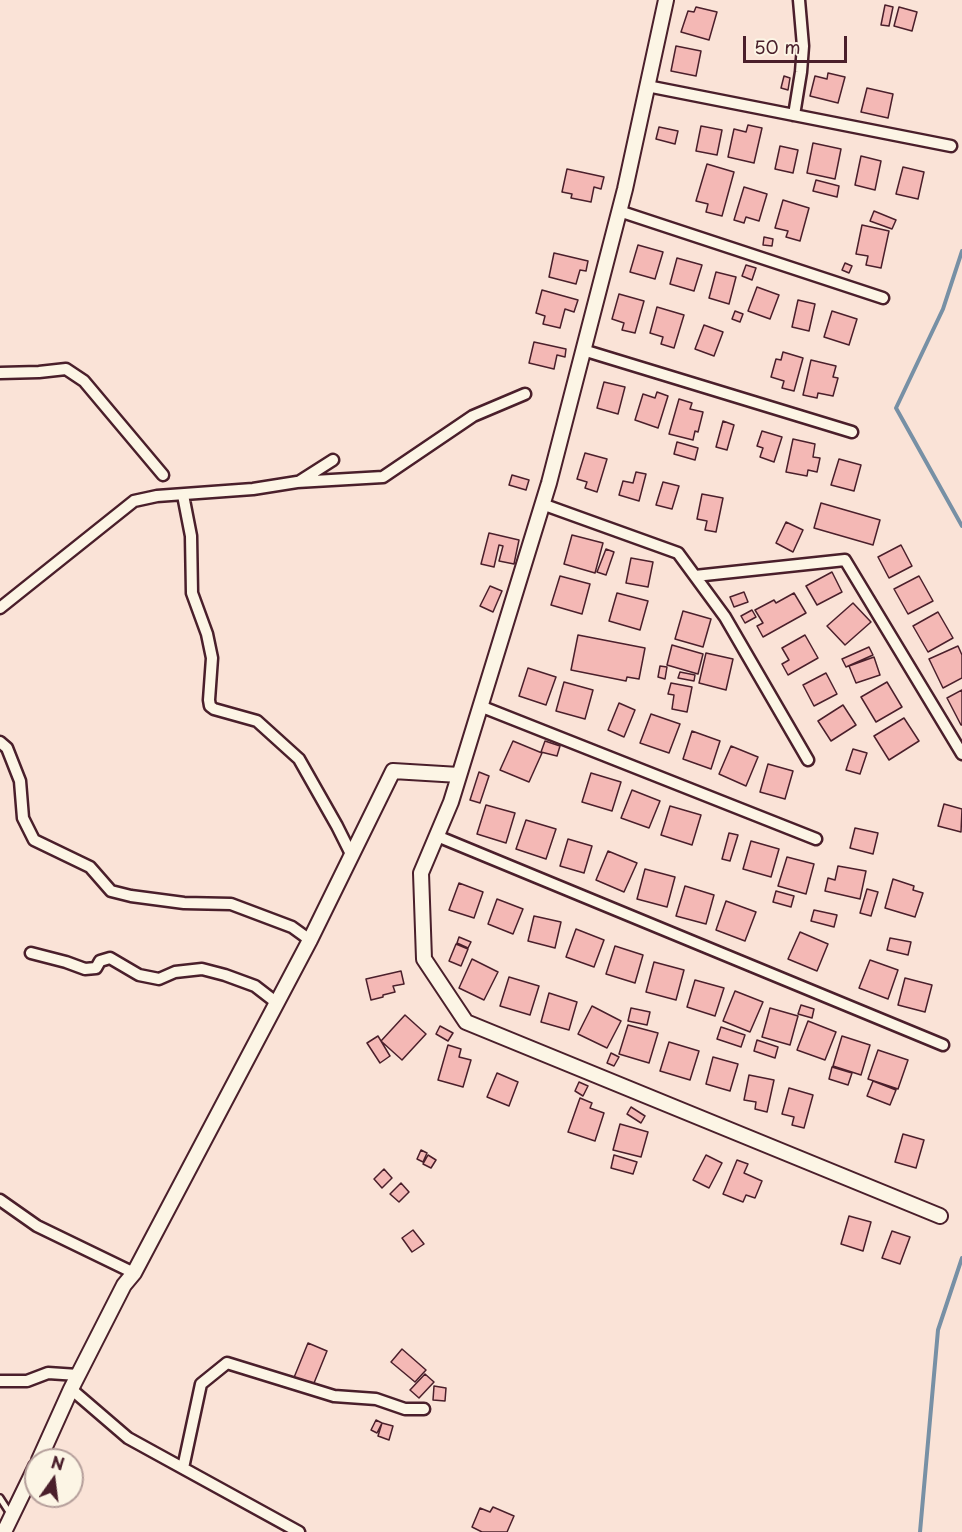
<!DOCTYPE html>
<style>
body{margin:0}
#map{position:relative;width:962px;height:1532px;overflow:hidden;background:#fae3d7;font-family:"Playpen Sans",sans-serif}
canvas{display:block}
.north{position:absolute;left:24px;top:1448px;width:60px;height:60px;box-sizing:border-box;background:#fcf5e5;border:2px solid #b59f9b;border-radius:50%;rotate:14deg;font-size:16px;font-weight:700;line-height:24px;text-align:center;color:#4a1f2b}
.north::after{content:'';display:block;margin:auto;width:21px;height:27px;background:#4a1f2b;clip-path:polygon(50% 0,100% 100%,50% 72%,0 100%)}
.scale{position:absolute;left:743px;top:36px;width:104px;height:27px;box-sizing:border-box;border:3px solid #4a1f2b;border-top:0;padding-left:8px;font-size:18px;line-height:21px;white-space:nowrap;color:#4a1f2b;-webkit-text-stroke:4px #fcf5e5;paint-order:stroke}
</style>
<div id="map">
<canvas width="962" height="1532"></canvas>
<div class="north">N</div>
<div class="scale">50 m</div>
</div>
<script>
const g = document.querySelector('canvas').getContext('2d');
g.lineJoin = 'round';
function trace(path, color, width, dash) { g.strokeStyle = color; g.lineWidth = width; g.lineCap = dash ? 'butt' : 'round'; g.setLineDash(dash || []); g.stroke(path); }
function fillPath(path, color) { g.fillStyle = color; g.fill(path, 'evenodd'); }
trace(new Path2D(`
 M962,251l-19,58 -47,99 66,118
 M920,1532l18,-202 24,-72`), '#7790a5', 4);
const building = new Path2D(`
 M885,5l8,2 -4,19 -8,-1z
 M696,7l21,5 -8,28 -28,-8 7,-21 6,1z
 M899,7l18,5 -5,19 -18,-5z
 M676,46l25,5 -5,25 -25,-5z
 M828,73l17,4 -7,26 -28,-7 5,-20 12,3z
 M784,76l6,2 -2,12 -7,-2z
 M867,88l26,6 -5,24 -27,-6z
 M748,125l14,3 -8,35 -26,-6 6,-28 12,3z
 M701,126l21,4 -5,25 -21,-4z
 M659,127l19,4 -3,13 -19,-5z
 M813,143l28,6 -6,30 -28,-6z
 M780,146l18,4 -5,23 -18,-4z
 M861,156l20,5 -6,29 -20,-5z
 M707,164l27,8 -12,44 -16,-4 2,-8 -12,-3z
 M903,167l21,5 -6,27 -22,-5z
 M567,169l37,8 -3,12 -7,-2 -3,15 -20,-4 1,-4 -10,-2z
 M816,180l23,6 -2,11 -24,-6z
 M744,187l23,7 -8,27 -13,-4 -2,6 -10,-3z
 M783,200l26,8 -9,33 -14,-4 2,-6 -13,-3z
 M874,211l22,9 -4,9 -22,-8z
 M862,225l27,6 -8,37 -15,-3 2,-9 -12,-2z
 M764,237l9,2 -1,7 -9,-1z
 M638,245l25,7 -8,27 -25,-7z
 M554,253l34,8 -2,10 -6,-1 -4,14 -27,-7z
 M677,258l25,7 -8,26 -24,-7z
 M845,263l7,3 -3,7 -7,-3z
 M746,265l10,3 -4,12 -10,-4z
 M716,272l20,5 -7,27 -20,-6z
 M757,287l22,8 -9,24 -22,-8z
 M542,290l36,10 -4,12 -9,-3 -5,19 -17,-4 2,-8 -9,-3z
 M619,294l25,7 -9,32 -13,-3 2,-7 -12,-4z
 M798,300l17,4 -6,27 -17,-4z
 M657,307l27,8 -10,33 -13,-4 2,-7 -13,-4z
 M735,311l8,3 -3,8 -8,-3z
 M832,311l25,8 -8,26 -25,-8z
 M704,325l19,7 -9,24 -19,-7z
 M534,342l32,7 -1,8 -8,-2 -3,14 -25,-6z
 M783,352l20,6 -9,33 -12,-3 2,-7 -13,-4 5,-18 5,1z
 M811,360l25,6 -3,11 5,1 -5,18 -15,-3 -1,5 -14,-3z
 M604,382l21,5 -7,27 -21,-6z
 M657,392l11,4 -10,32 -23,-8 8,-26 12,4z
 M679,399l13,4 -2,6 13,3 -5,20 -3,-1 -2,9 -24,-6z
 M723,421l11,4 -7,25 -11,-3z
 M762,431l20,6 -8,25 -14,-5 3,-9 -6,-2z
 M793,439l22,5 -2,13 7,1 -3,14 -9,-2 -1,6 -21,-4z
 M677,442l21,6 -3,12 -21,-6z
 M585,453l22,6 -10,33 -12,-4 2,-6 -10,-3z
 M839,459l22,6 -7,26 -23,-6z
 M636,472l10,2 -7,27 -20,-6 4,-14 10,2z
 M512,475l17,5 -3,10 -17,-5z
 M663,482l16,4 -7,23 -16,-4z
 M702,494l21,4 -7,34 -11,-2 2,-9 -10,-2z
 M821,503l59,17 -7,25 -59,-17z
 M786,522l17,8 -10,22 -17,-9z
 M489,533l30,7 -5,24 -15,-3 4,-15 -4,-1 -5,22 -13,-3z
 M572,535l31,8 -8,30 -31,-9z
 M901,545l11,21 -23,12 -11,-21z
 M606,549l8,3 -8,23 -9,-3z
 M631,558l22,4 -5,25 -22,-4z
 M832,572l10,20 -25,13 -11,-19z
 M560,576l30,8 -8,30 -31,-9z
 M919,576l14,25 -25,13 -14,-25z
 M490,586l12,5 -9,21 -13,-6z
 M744,592l4,10 -14,5 -4,-10z
 M617,593l31,8 -8,29 -31,-9z
 M794,593l12,20 -43,24 -6,-11 6,-3 -8,-13 19,-10 2,3z
 M853,603l18,19 -26,23 -18,-19z
 M752,610l4,7 -11,6 -4,-7z
 M683,611l28,8 -8,28 -28,-8z
 M938,612l15,26 -25,14 -15,-26z
 M578,635l67,13 -6,31 -12,-2 -1,4 -55,-11z
 M805,635l13,23 -30,17 -6,-11 7,-4 -7,-12z
 M672,645l31,9 -5,20 -31,-9z
 M958,646l4,9v23l-19,10 -14,-29z
 M869,647l4,8 -27,12 -4,-8z
 M706,653l27,6 -7,31 -27,-7z
 M874,657l6,18 -24,8 -7,-17z
 M660,666l7,1 -2,12 -7,-2z
 M528,668l28,9 -10,28 -27,-9z
 M680,672l15,3 -1,6 -16,-3z
 M826,673l11,21 -23,12 -11,-21z
 M564,682l29,8 -8,29 -29,-8z
 M887,682l15,25 -26,15 -15,-25z
 M671,683l21,4 -5,25 -15,-3 2,-14 -6,-1z
 M962,690v35h-1l-14,-27z
 M619,703l16,7 -11,27 -16,-7z
 M843,705l13,20 -25,16 -13,-20z
 M651,714l29,10 -11,29 -29,-10z
 M904,718l15,23 -30,19 -15,-24z
 M692,731l28,10 -9,28 -28,-10z
 M513,741l29,12 -13,29 -29,-12z
 M545,741l15,5 -3,10 -16,-4z
 M731,746l27,11 -12,29 -27,-12z
 M853,749l14,4 -7,21 -14,-4z
 M768,764l25,7 -8,28 -25,-7z
 M479,772l10,4 -9,27 -10,-3z
 M591,773l30,9 -9,29 -30,-9z
 M632,790l28,11 -11,27 -28,-10z
 M944,804l18,5 -1,23 -23,-6z
 M486,805l29,8 -9,30 -29,-9z
 M670,806l31,9 -9,30 -31,-10z
 M526,820l30,9 -10,30 -30,-10z
 M855,828l23,5 -5,21 -23,-6z
 M729,833l9,2 -8,26 -8,-2z
 M568,839l24,7 -8,27 -24,-7z
 M751,841l28,8 -8,28 -28,-8z
 M608,851l29,12 -13,29 -28,-12z
 M787,857l27,7 -8,30 -28,-8z
 M838,866l28,5 -6,28 -35,-8 3,-13 7,2z
 M645,869l30,8 -8,30 -30,-8z
 M893,879l21,7 -1,4 10,3 -8,24 -30,-9z
 M459,883l24,9 -9,26 -25,-8z
 M685,886l29,9 -8,29 -30,-8z
 M867,889l11,3 -7,24 -11,-3z
 M776,891l18,5 -3,11 -18,-5z
 M497,899l26,10 -10,25 -25,-10z
 M726,901l30,11 -11,29 -29,-11z
 M814,910l23,5 -3,12 -23,-6z
 M534,916l27,6 -6,26 -27,-7z
 M576,929l28,11 -10,27 -28,-10z
 M800,932l28,12 -11,27 -29,-12z
 M459,937l12,5 -3,6 -11,-5z
 M890,938l21,4 -3,13 -21,-5z
 M456,944l12,5 -7,17 -12,-5z
 M615,946l28,9 -8,28 -29,-9z
 M472,959l26,13 -14,28 -25,-12z
 M870,960l28,10 -10,29 -29,-11z
 M654,962l30,8 -8,30 -30,-8z
 M401,971l3,13 -11,2 2,6 -12,3v2l-12,3 -5,-21z
 M509,977l30,9 -9,29 -30,-9z
 M905,978l27,7 -7,27 -27,-7z
 M695,980l29,8 -9,28 -28,-9z
 M735,991l28,11 -13,30 -27,-11z
 M549,993l28,9 -8,28 -28,-8z
 M801,1005l13,4 -2,9 -14,-4z
 M592,1006l29,15 -14,27 -29,-14z
 M631,1008l19,4 -3,13 -19,-4z
 M770,1008l28,8 -8,29 -28,-8z
 M405,1015l21,19 -24,26 -21,-19z
 M808,1021l28,11 -11,28 -28,-10z
 M628,1025l30,8 -9,30 -30,-9z
 M440,1026l13,7 -5,8 -12,-7z
 M721,1027l24,8 -4,12 -24,-8z
 M378,1036l12,20 -10,7 -13,-20z
 M842,1036l28,9 -9,30 -28,-9z
 M757,1040l21,7 -3,11 -21,-7z
 M669,1042l30,9 -9,29 -30,-9z
 M448,1045l13,4 -2,8 12,3 -8,27 -25,-7z
 M878,1050l30,10 -10,29 -30,-10z
 M611,1053l8,4 -5,9 -7,-3z
 M713,1057l25,7 -8,27 -24,-7z
 M832,1067l20,6 -4,12 -19,-6z
 M497,1073l21,9 -9,24 -22,-9z
 M749,1075l25,5 -7,32 -12,-3 1,-7 -12,-2z
 M873,1081l23,9 -6,15 -23,-9z
 M579,1082l9,4 -5,10 -8,-5z
 M789,1088l24,7 -9,33 -12,-3 2,-8 -12,-3z
 M580,1098l12,5 -2,5 14,5 -9,28 -27,-9z
 M631,1107l14,9 -4,7 -14,-9z
 M620,1124l28,8 -7,25 -28,-7z
 M903,1134l21,6 -8,28 -21,-6z
 M421,1150l6,3 -4,9 -6,-3z
 M428,1155l8,5 -5,8 -8,-4z
 M614,1155l23,7 -4,12 -22,-6z
 M706,1155l16,8 -13,25 -16,-8z
 M737,1160l11,4 -4,9 18,8 -7,17 -9,-3 -3,7 -20,-8z
 M384,1169l8,9 -10,10 -8,-9z
 M401,1183l8,9 -10,10 -9,-8z
 M849,1216l22,6 -8,29 -22,-7z
 M413,1230l11,14 -12,8 -10,-14z
 M892,1231l18,6 -10,27 -18,-6z
 M308,1343l19,8 -15,37 -19,-8z
 M402,1349l24,21 -11,12 -24,-20z
 M425,1374l9,8 -15,16 -9,-8z
 M434,1386l12,2 -1,13 -12,-1z
 M376,1420l6,3 -5,10 -6,-3z
 M382,1423l11,3 -4,14 -11,-4z
 M493,1507l21,9 -7,16h-25l-10,-5 8,-19 10,4z`);
fillPath(building, '#f4b8b5');
trace(building, '#4a1f2b', 1.5);
const service = new Path2D(`
 M0,1498l11,17`);
const minor = new Path2D(`
 M647,86l304,60
 M794,115l7,-43 2,-26 -4,-46
 M619,211l264,87
 M583,350l269,82
 M0,373l39,-1 27,-3 18,12 79,94
 M300,481l33,-21
 M183,495l8,41 1,57 15,41 5,24 -3,42 1,6 4,3 43,12 42,38 38,67 15,30
 M542,504l136,49 47,64 83,143
 M695,576l150,-16 117,194
 M0,608l134,-107 23,-5 96,-7 44,-7 86,-5 90,-61 52,-22
 M480,706l336,133
 M0,742l7,6 13,33 3,37 11,22 56,27 21,24 20,5 53,7 47,1 61,23 18,13
 M437,836l506,209
 M31,953l35,9 19,7 11,-1 4,-7 10,-3 29,17 20,4 16,-7 27,-3 23,6 30,11 22,17
 M0,1200l37,26 97,47
 M0,1381h27l21,-8 30,2
 M71,1389l57,49 171,94
 M183,1468l18,-84 26,-21 107,33 42,3 29,10h19`);
const tertiary = new Path2D(`
 M666,0l-41,189 -76,294 -98,319 -30,71 3,86 42,63 474,194
 M39,1460l32,-71 53,-104 10,-12 176,-333 83,-169 66,4
 M4,1532l32,-66`);
trace(service, '#4a1f2b', 10);
trace(minor, '#4a1f2b', 15);
trace(tertiary, '#4a1f2b', 18);
trace(service, '#fcf5e5', 5);
trace(minor, '#fcf5e5', 10);
trace(tertiary, '#fcf5e5', 14);
</script>
